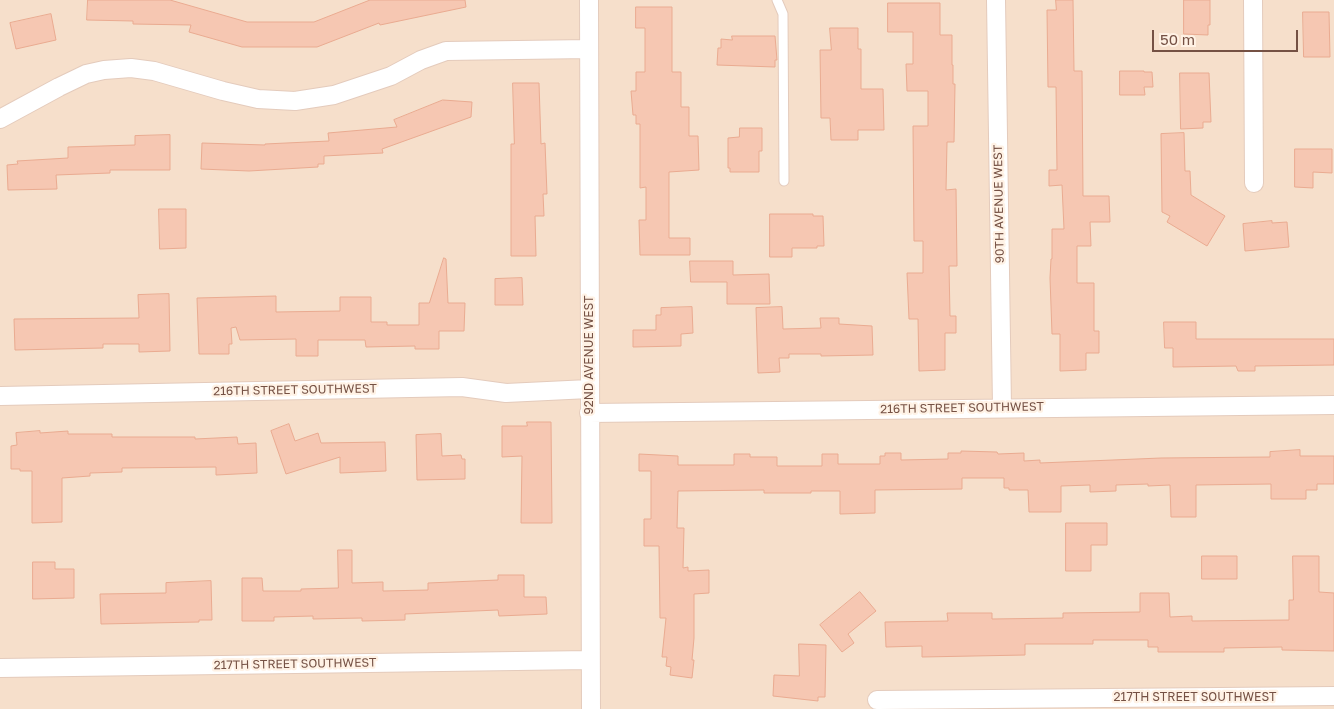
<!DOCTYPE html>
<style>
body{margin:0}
#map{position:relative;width:1334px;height:709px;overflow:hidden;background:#feeedd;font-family:"Golos Text",sans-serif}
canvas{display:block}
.scale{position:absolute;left:1152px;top:30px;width:146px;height:22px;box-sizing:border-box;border:2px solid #755144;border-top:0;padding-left:6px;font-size:15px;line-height:18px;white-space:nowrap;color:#755144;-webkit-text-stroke:4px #fff2e5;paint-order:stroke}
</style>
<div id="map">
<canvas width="1334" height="709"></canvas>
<div class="scale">50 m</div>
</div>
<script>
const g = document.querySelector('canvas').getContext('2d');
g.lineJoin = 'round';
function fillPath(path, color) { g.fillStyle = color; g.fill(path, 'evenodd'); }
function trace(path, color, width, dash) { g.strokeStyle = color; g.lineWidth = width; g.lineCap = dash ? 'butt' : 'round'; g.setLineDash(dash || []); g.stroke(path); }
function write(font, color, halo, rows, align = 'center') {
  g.font = font + ' "Golos Text",sans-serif'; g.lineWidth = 4.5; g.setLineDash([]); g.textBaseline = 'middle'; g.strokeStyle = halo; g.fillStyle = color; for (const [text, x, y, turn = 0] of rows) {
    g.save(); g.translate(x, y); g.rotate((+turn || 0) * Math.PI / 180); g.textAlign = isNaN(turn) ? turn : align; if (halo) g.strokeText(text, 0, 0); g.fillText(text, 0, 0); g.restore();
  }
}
fillPath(new Path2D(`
 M0,0h1334v709h-1334z`), '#f6dfcb');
const building = new Path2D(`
 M88,0h82l77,22h67l56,-22h95l1,7 -86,18 -1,-2 -62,24h-75l-53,-15 2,-7 -58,-1v-3l-46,-1z
 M1056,0h17l1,71h8l1,125h26l1,26h-20l1,24h-14v37h17v48h5v22h-13v17l-26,1v-37h-8l-2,-56 1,-19h1v-30h12l-2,-44 -13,1v-16h8l-1,-83h-8l-1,-77h9z
 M1184,0h26v25h-2v10l-24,-1z
 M888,3h52v32h12v30h1v19h2l-1,58h-7l-1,48 10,-1 1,77h-8l1,50h6v17h-11v37l-26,1 -1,-52h-9l-2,-46h16v-32h-9l-1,-115h15v-35h-21l-1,-27h7v-32h-25z
 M636,7h36v65h9v35h8v29h9l1,34 -30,2v66h21v17h-50l-1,-35h7v-33l-6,1v-64h-4v-9h-3l-2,-24h5v-19h9v-44h-9z
 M1303,12h26l1,45h-26z
 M51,14l5,26 -40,9 -6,-26z
 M830,28h28v21h3v40h22l1,41h-26v10h-27l-1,-22h-9l-1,-68h11z
 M732,36h43l2,24h-2v7l-58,-2 1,-17h3v-9l11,1z
 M1120,71h24v1h8l1,15h-9l1,8h-25z
 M1180,73h29l2,49h-8v6l-22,1z
 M513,83h26l2,61 4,-1 2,51h-4l1,22h-9l1,40h-25v-112h3z
 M443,100l29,2 -1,15 -89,32 1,4 -59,3v8h-6v3l-69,4 -48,-2 1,-26 63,2v-1l64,-3 -1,-8 69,-6 -3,-7z
 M740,128h22v23h-3v21h-29v-4h-2v-30l11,-1z
 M1184,133l1,38h5l1,24 34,21 -18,30 -40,-24 3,-6 -8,-4 -1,-78z
 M170,135v35h-60v3l-54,2 1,14 -49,1 -1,-25 11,-1 -1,-3 51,-3v-11l67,-2v-9z
 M1295,149h37v24l-19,-1v16l-18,-1z
 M159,209h27v39l-26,1z
 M770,214h43v2h10l1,30h-7v2h-25v9h-22z
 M1272,221v2l15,-1 2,25 -44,4 -2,-27z
 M444,258l2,1 2,44h17l-1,28h-25v18h-24v-3l-49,1 -1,-7h-47v16h-22v-17l-56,1 -4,-13 -5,1 1,16h-3v10h-30l-2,-56 79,-2v16l64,-1v-14h31v25h16v3h32v-22h10z
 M690,261h43v14l36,-1 1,30h-43v-22h-36z
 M522,278l1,27h-28v-26z
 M169,294l1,57 -31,1v-8h-36v4l-88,2 -1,-31 125,-1 -1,-23z
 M692,307l1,26 -12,1v12l-48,1v-17h23v-15h5v-7z
 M782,307l1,22 38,-1 -1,-10h19v6l33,2 1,29 -52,1v-2h-32v4h-10l1,14 -22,1 -2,-65z
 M1164,322h32v17h138v26l-79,1v5h-17l-2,-5 -63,1v-19h-8z
 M527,422h24l1,101h-31l1,-67 -20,1v-31h25z
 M289,424l6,17 23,-8 3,10 64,-1 1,29 -46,2v-16l-54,17 -15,-43z
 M40,431v2l28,-2v3h44v3h83v2l42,-2 1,7 18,-1 1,30 -41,2v-8l-94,1v4l-32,1v3l-28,2v44l-30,1v-52h-12v-2h-9v-23l6,-1 -1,-12z
 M441,434l1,22 19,-1 1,4h3v20l-48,1 -1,-45z
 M1300,450v6h34v28h-17v6h-11v9h-35v-15l-75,1v32h-25l-1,-32 -22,1v-2l-32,1v6l-26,1v-7l-29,1v26h-32l-1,-22h-19v-2h-5v-10h-42v11l-87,1v23l-35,1v-23h-29v2h-47v-3l-86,1 -1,37h7l-1,40 5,-1v4l21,-1v23l-15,1v44l-2,22h2l-2,18 -22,-3 1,-8 -5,-1 1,-9h-5l4,-39h-6l-1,-72h-15v-27h7v-48h-12v-17l39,2v9h56v-11h16v3h27v9h45v-12h16v10h42v-8h5v-3h16v7l47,-1v-6h13v-2l36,1 1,2 26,-1v8l16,-1v3l121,-5 109,-1v-5z
 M1066,523h41v22h-16v26h-25z
 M338,550h14v33l31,-1v9l45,-1v-7l70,-3v-5h26v22h22l1,17 -48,2 -1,-6 -93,4v6l-43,1v-3l-49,1v-3l-39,1v4h-32v-43h20l1,13h38v-2l37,-1z
 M1202,556h35v23h-35z
 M1293,556h26v36l15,1v58l-52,-1v-3l-58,1v4h-66v-5h-10v-7h-55v4h-68v11l-103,2v-11l-36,1 -1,-25 63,-1 -1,-8h45v6l71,-1v-5l77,-1v-19h29l1,24 22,-1v5l97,-1v-20h4z
 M33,562h22v7h19v29l-41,1z
 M211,581l1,39h-13v2l-98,2 -1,-30 66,-1v-10z
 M860,592l16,19 -28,23 6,9 -12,9 -22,-27z
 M799,644l27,1 -1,52h-7v4l-45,-5 1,-21 25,1z`);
fillPath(building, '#f6c7b2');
trace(building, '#eaab91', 1);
const lane = new Path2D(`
 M777,0l6,14 1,167`);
const street = new Path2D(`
 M589,0l2,709
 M996,0l6,407
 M1253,0l1,183
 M0,119l59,-32 27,-13 18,-4 27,-2 23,3 69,20 35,8 37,2 39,-6 57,-19 30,-16 25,-9 143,-2
 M0,396l462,-9 44,6 83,-4
 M589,413l745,-8
 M0,668l590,-8
 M877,700l457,-4`);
trace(lane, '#e4cbbc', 11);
trace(street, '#e4cbbc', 20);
trace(lane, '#fff', 9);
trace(street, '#fff', 18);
write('12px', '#755144', '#fff2e5', [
 ["90TH AVENUE WEST",999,204,-91],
 ["92ND AVENUE WEST",589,355,-90],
 ["216TH STREET SOUTHWEST",295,390,-1],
 ["216TH STREET SOUTHWEST",962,408,-1],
 ["217TH STREET SOUTHWEST",295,664,-1],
 ["217TH STREET SOUTHWEST",1195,697]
]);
</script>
